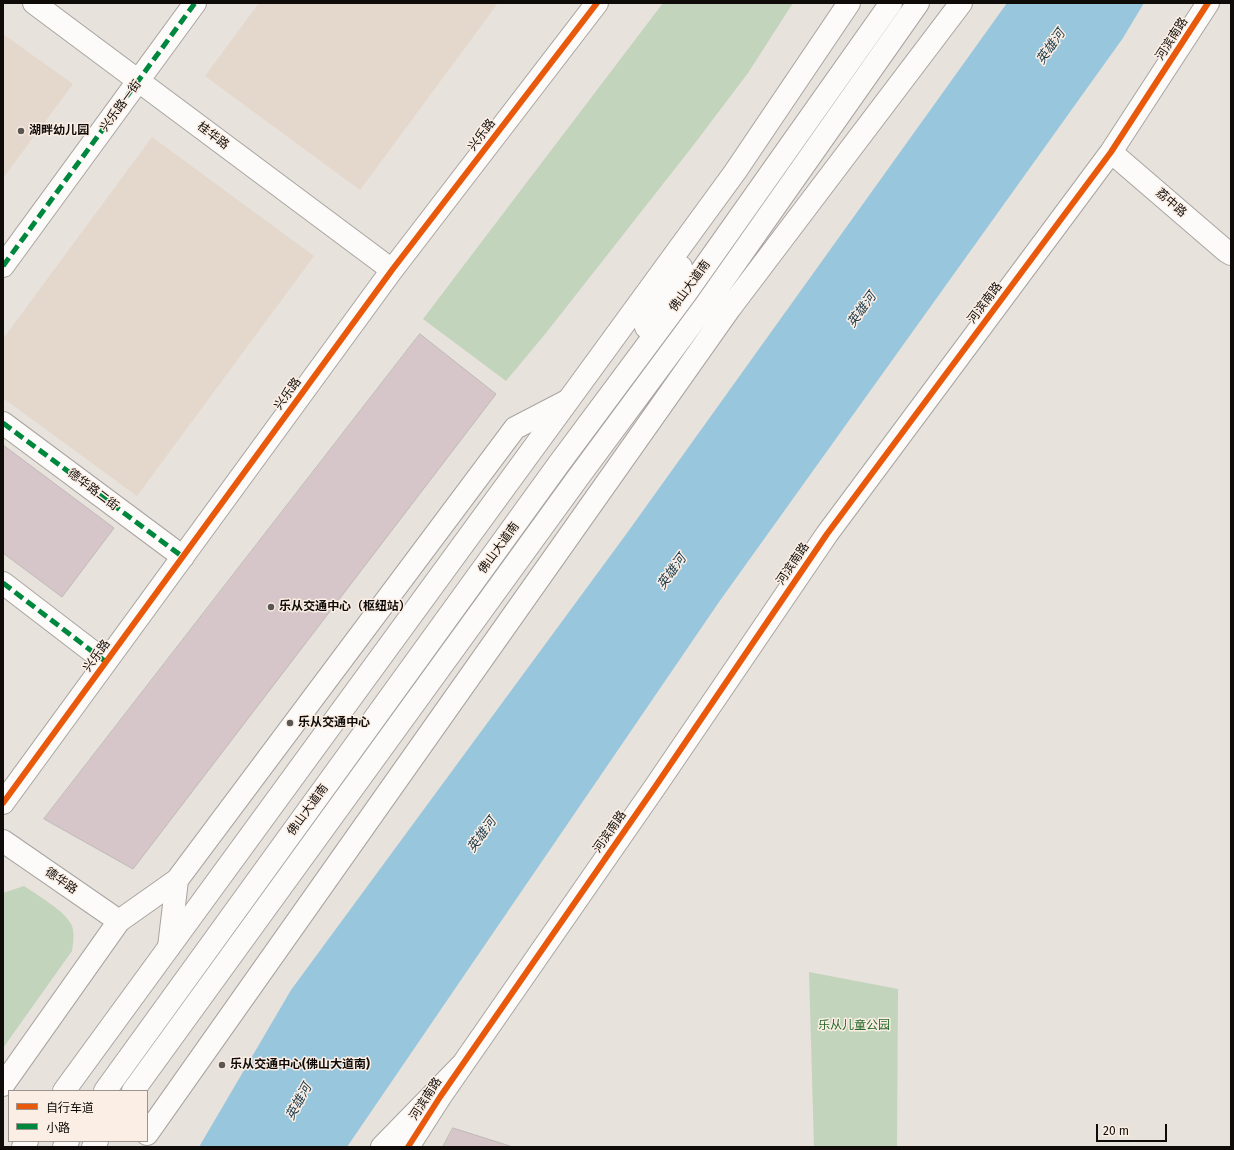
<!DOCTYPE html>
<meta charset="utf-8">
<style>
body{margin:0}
#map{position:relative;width:1234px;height:1150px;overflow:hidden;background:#e8e2dc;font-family:"Fira Sans","Noto Sans SC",sans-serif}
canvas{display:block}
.frame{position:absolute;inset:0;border:4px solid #0f0b08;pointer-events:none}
.legend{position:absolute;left:8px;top:1090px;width:140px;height:52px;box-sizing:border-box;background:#fbeee4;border:1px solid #9d938c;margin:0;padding:5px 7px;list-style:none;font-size:12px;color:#0f0b08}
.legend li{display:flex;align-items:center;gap:8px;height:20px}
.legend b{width:20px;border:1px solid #9d938c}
.scale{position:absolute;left:1096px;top:1124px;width:71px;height:18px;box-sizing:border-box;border:2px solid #0f0b08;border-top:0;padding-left:5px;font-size:12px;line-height:14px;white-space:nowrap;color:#0f0b08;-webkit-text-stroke:3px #fbeee4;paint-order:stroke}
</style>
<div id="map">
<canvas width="1234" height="1150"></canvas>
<div class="frame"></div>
<ul class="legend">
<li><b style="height:5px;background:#e8590c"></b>自行车道</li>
<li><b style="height:5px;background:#00873e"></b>小路</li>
</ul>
<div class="scale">20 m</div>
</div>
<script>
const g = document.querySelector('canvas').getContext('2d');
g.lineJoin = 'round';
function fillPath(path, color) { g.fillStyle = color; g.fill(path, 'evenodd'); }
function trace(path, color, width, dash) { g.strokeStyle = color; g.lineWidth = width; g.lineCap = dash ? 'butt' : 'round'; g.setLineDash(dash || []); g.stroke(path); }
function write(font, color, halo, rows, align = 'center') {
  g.font = font + ' "Fira Sans","Noto Sans SC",sans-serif'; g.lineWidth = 3; g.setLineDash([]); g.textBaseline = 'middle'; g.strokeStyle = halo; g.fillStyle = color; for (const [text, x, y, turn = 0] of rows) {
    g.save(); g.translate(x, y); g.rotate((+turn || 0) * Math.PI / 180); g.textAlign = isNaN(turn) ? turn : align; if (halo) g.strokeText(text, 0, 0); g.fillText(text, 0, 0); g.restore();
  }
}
fillPath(new Path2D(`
 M259,3h239l-138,187 -155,-114z
 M3,34l70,50 -70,94z
 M152,137l162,119 -177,240 -134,-98v-59z`), '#e4d7cc');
fillPath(new Path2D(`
 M663,3h130l-45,70 -56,74 -146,186 -40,48 -83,-62z
 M24,886c13,9 43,26 48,40 3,9 1,17 0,25l-69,97v-155z
 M809,972l89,17 -1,158h-83z`), '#c2d4bc');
fillPath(new Path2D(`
 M1007,3h137l-21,35 -404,564 -372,545h-148l92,-157 336,-457z`), '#98c7dd');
const building = new Path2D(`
 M420,334l76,60 -363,475 -89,-50z
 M3,445l111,83 -52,69 -59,-44z
 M453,1128l60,19h-70z`);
fillPath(building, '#d6c6c9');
trace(building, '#beb9b7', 1);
const street = new Path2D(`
 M34,3l358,267
 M1111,152l115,99 5,3
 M3,266l192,-263
 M3,423l180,134
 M3,583l103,79
 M3,803l389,-533 205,-267
 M408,1147l32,-50 215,-310 172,-253 284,-382 97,-149`);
const secondary = new Path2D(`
 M3,841l116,80
 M169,947l8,-67 338,-452 52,-27
 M3,1085l116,-164 58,-41
 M382,1147l79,-81`);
const highway = new Path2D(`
 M646,327l35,-60
 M64,1091l671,-919 114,-169
 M105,1091l453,-626 128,-172 205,-290
 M133,1091l444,-612 128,-173 213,-303
 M147,1134l583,-826 231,-305
 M23,1147l4,-6
 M64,1147l4,-6
 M93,1147l4,-6`);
trace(street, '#a8a4a0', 24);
trace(secondary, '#a8a4a0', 24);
trace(highway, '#a8a4a0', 24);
trace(street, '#fcfbfa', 22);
trace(secondary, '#fcfbfa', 22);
trace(highway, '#fcfbfa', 22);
trace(new Path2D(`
 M3,266l192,-263
 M3,423l180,134
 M3,583l103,79`), '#00873e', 5, [10, 5]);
trace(new Path2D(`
 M3,803l389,-533 205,-267
 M408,1147l32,-50 215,-310 172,-253 284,-382 97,-149`), '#e8590c', 6);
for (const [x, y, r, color] of [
 [21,131,4,"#5b5652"],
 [271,607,4,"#5b5652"],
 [290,723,4,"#5b5652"],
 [222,1065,4,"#5b5652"]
]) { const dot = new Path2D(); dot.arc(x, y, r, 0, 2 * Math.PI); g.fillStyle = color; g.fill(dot); trace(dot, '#fbeee4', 1.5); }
write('12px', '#0f0b08', '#fbeee4', [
 ["河滨南路",1172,39,-57],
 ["兴乐路一街",121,106,-54],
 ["兴乐路",482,135,-53],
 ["桂华路",213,136,37],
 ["荔中路",1171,203,41],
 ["佛山大道南",690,286,-54],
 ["河滨南路",985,303,-53],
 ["兴乐路",288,394,-54],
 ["德华路二街",93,490,37],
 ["佛山大道南",499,548,-54],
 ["河滨南路",793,564,-56],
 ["兴乐路",97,656,-54],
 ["佛山大道南",308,810,-54],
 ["河滨南路",610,832,-55],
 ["德华路",61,881,35],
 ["河滨南路",426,1099,-57]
]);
write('bold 12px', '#0f0b08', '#fbeee4', [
 ["湖畔幼儿园",29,131],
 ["乐从交通中心（枢纽站）",279,607],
 ["乐从交通中心",298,723],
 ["乐从交通中心(佛山大道南)",230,1065]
], 'left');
write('12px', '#246728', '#fbeee4', [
 ["乐从儿童公园",854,1026]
]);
write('italic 13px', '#1b3b4b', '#fbeee4', [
 ["英雄河",1051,47,-55],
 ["英雄河",862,310,-54],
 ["英雄河",672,572,-54],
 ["英雄河",482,835,-54],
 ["英雄河",299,1102,-61]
]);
</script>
